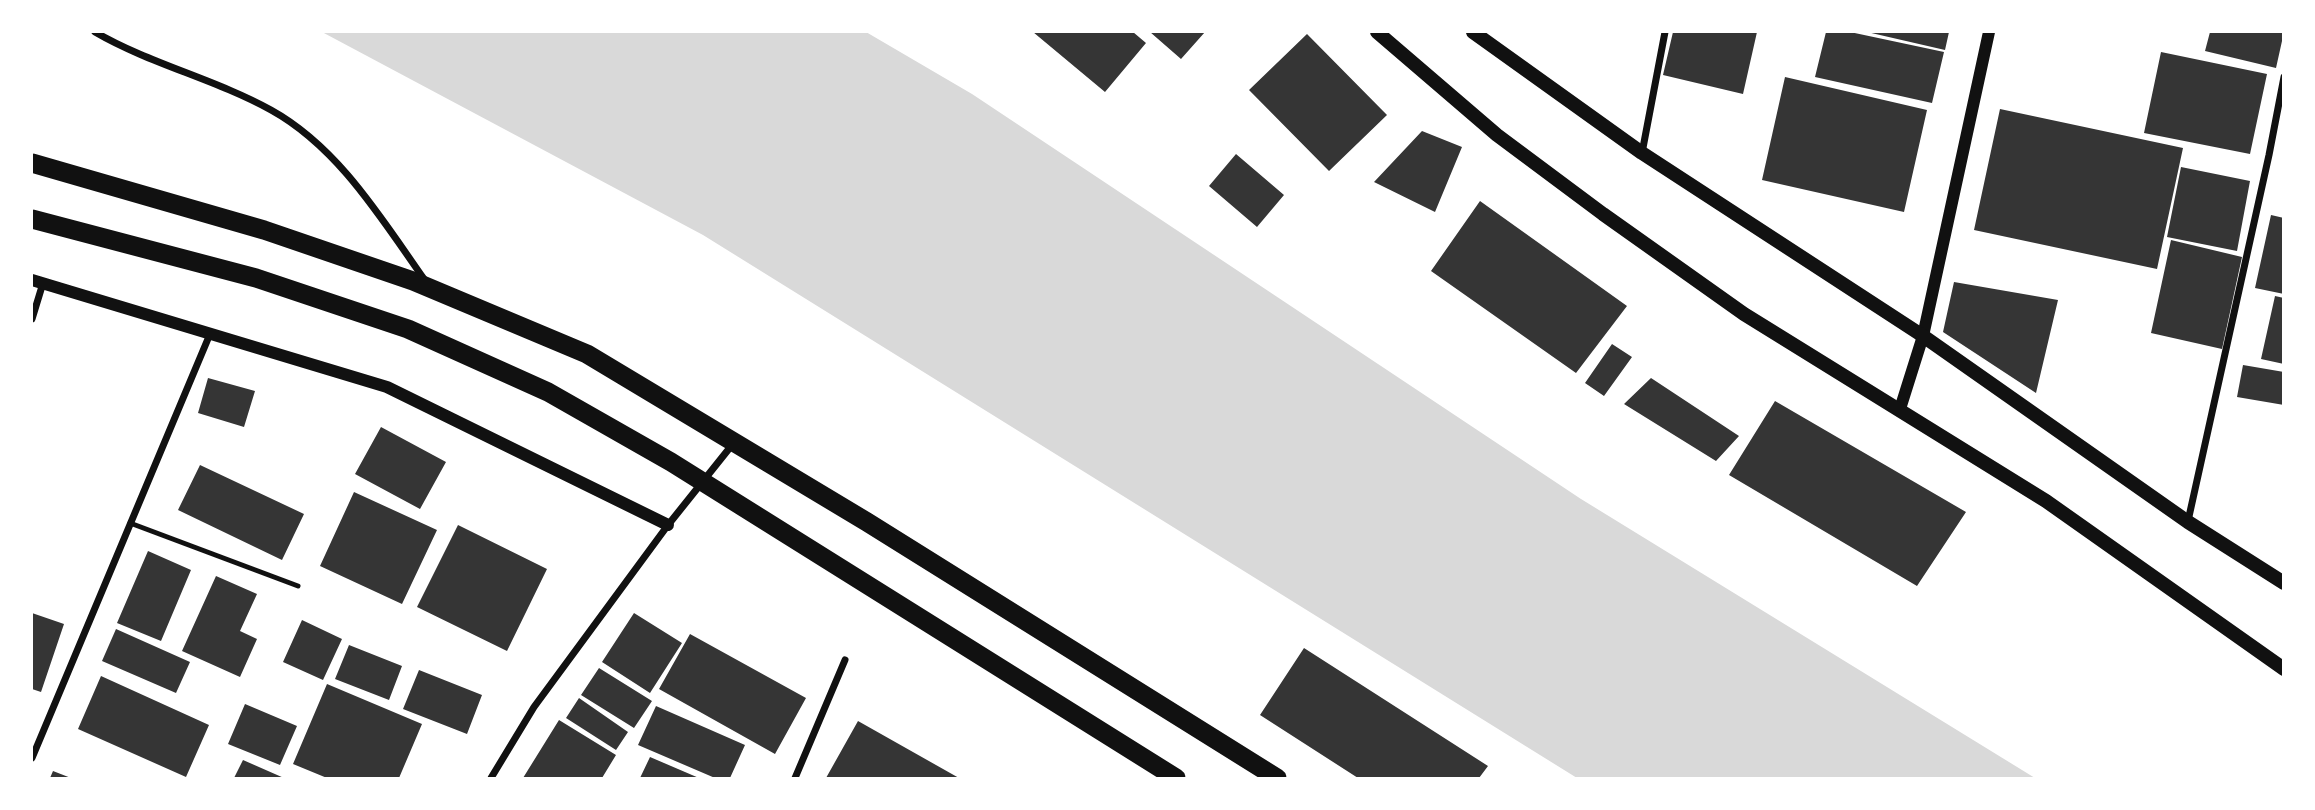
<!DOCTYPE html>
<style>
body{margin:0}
#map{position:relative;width:2315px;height:810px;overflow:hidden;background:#fff;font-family:Arial,sans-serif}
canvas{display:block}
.frame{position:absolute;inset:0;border:33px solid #fff;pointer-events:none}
</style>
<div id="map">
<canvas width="2315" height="810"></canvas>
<div class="frame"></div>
</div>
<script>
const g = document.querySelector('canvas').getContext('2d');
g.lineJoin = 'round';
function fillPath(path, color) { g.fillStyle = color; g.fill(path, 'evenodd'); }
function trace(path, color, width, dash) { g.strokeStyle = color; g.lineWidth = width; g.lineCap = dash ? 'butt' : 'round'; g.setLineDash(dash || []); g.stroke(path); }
fillPath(new Path2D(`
 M322,32h544l106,62 609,405 454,279h-458l-874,-543z`), '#d9d9d9');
fillPath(new Path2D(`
 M1033,32h100l13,11 -41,49z
 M1150,32h55l-24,27z
 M1673,32h84l-14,62 -80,-19z
 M1826,32h24l94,20 -12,51 -117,-26z
 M1867,32h82l-4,18z
 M2210,32h74l-8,36 -71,-17z
 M1307,34l80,81 -58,56 -80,-81z
 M2161,52l106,22 -17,80 -106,-21z
 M1785,77l142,33 -23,102 -142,-32z
 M2000,109l183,39 -26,121 -183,-39z
 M1422,131l40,16 -27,65 -61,-30z
 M1236,154l48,41 -27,32 -48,-41z
 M2181,167l69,14 -13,70 -70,-14z
 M1480,201l147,105 -51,67 -145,-102z
 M2271,215l13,3v76l-29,-6z
 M2171,240l71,17 -20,92 -71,-16z
 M1954,282l104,18 -22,93 -93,-61z
 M2275,296l9,2v66l-23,-5z
 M1612,344l20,13 -28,39 -19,-13z
 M2243,365l41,7v33l-47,-8z
 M208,378l47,13 -11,36 -46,-14z
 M1651,378l88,58 -23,25 -92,-57z
 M1775,401l191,111 -49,74 -188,-111z
 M381,427l65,35 -26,47 -65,-35z
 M200,465l104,49 -22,46 -104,-50z
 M354,492l83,38 -35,74 -82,-38z
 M458,525l89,44 -40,82 -90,-44z
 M148,551l43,19 -30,71 -44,-18z
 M216,576l41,18 -17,37 17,8 -17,38 -58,-26z
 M32,613l32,11 -23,68 -9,-3z
 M634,613l48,30 -32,50 -48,-31z
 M302,620l40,19 -19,41 -40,-18z
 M116,629l74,33 -14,31 -74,-32z
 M690,634l116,64 -31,56 -116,-65z
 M349,645l53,21 -13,34 -54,-21z
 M1304,648l184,118 -9,12h-121l-98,-63z
 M599,668l53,33 -18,27 -53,-33z
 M419,670l63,25 -15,39 -64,-25z
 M101,676l108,49 -23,52 -108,-48z
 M327,684l95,40 -23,54h-72l-34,-14z
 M579,698l49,34 -12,18 -50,-32z
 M245,704l52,22 -17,39 -52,-21z
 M656,706l89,39 -15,33h-15l-77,-33z
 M559,720l57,35 -14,23h-79z
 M858,721l101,57h-133z
 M650,757l49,21h-59z
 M243,760l41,18h-50z
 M53,771l18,7h-21z`), '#353535');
trace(new Path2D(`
 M130,523l168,63`), '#111', 5);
trace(new Path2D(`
 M95,32c55,32 120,47 176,78 67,37 110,108 153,169
 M1642,153l23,-121
 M32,319l11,-36
 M2188,521l81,-366 15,-78
 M32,758l178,-424
 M491,778l43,-71 134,-182 64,-80
 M795,778l50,-118`), '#111', 7);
trace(new Path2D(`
 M32,280l355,107 281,138
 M1900,409l23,-73 66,-304`), '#111', 12);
trace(new Path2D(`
 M1377,32l120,103 106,79 141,100 302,187 238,168
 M1473,32l169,121 281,183 265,186 96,61`), '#111', 14);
trace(new Path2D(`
 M32,163l232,67 149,51 174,73 280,168 410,256
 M32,219l224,59 152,51 140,63 123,70 505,316`), '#111', 19);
</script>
